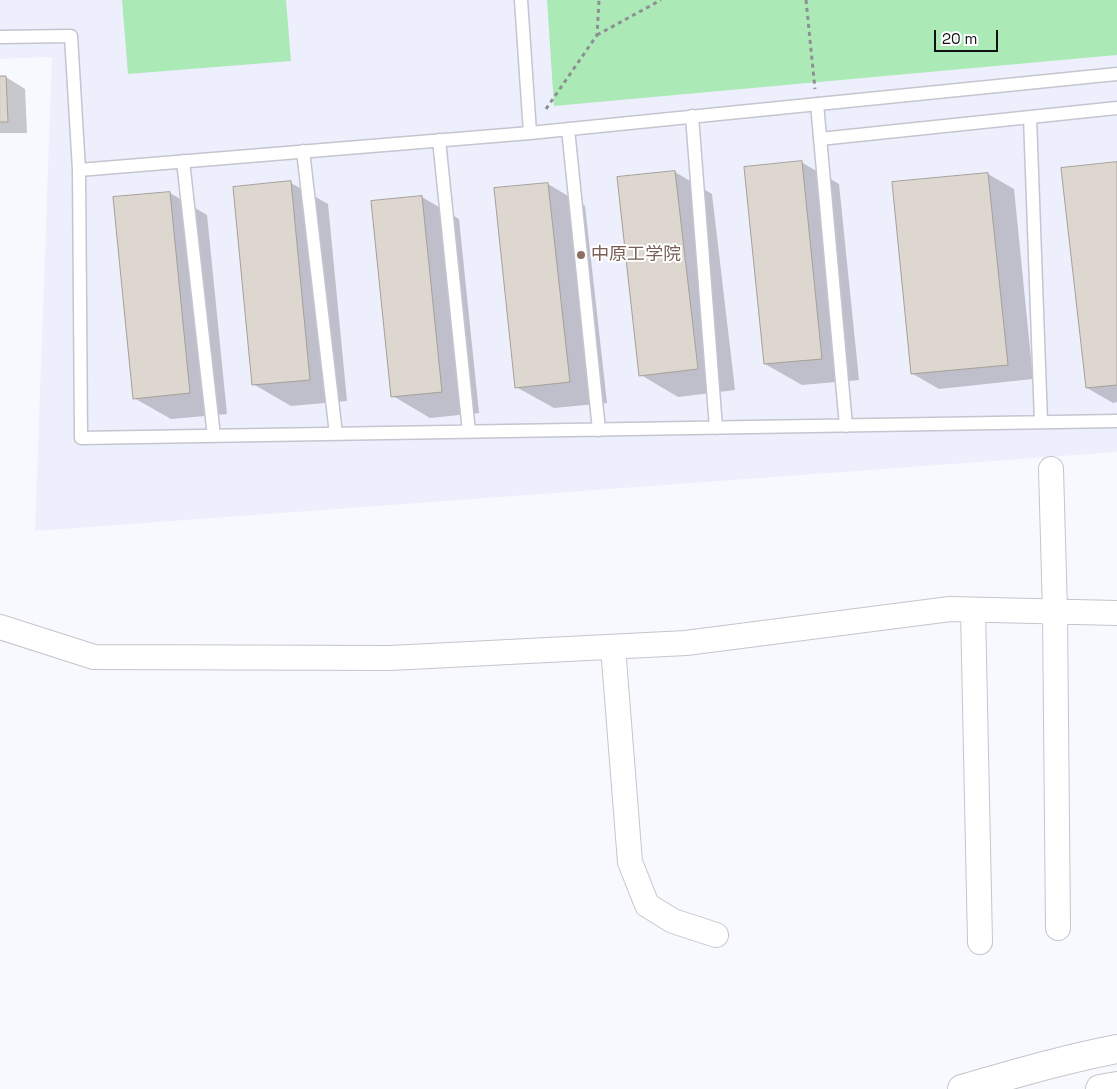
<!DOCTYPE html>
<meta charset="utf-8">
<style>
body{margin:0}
#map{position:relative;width:1117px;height:1089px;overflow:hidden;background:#f8f9fe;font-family:"Space Grotesk",sans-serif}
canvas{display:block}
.scale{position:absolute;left:934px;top:30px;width:64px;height:22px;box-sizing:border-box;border:2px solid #0f1013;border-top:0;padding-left:6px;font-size:15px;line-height:18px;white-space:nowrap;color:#0f1013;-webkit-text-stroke:4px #fff;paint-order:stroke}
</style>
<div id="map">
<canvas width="1117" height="1089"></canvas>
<div class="scale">20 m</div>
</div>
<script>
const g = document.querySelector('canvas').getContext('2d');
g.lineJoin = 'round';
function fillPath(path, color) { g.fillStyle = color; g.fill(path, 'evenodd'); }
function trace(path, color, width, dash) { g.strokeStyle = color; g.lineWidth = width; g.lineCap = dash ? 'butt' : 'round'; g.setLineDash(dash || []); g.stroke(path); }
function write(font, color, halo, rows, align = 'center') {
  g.font = font + ' "Space Grotesk","Noto Sans SC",sans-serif'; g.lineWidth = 4; g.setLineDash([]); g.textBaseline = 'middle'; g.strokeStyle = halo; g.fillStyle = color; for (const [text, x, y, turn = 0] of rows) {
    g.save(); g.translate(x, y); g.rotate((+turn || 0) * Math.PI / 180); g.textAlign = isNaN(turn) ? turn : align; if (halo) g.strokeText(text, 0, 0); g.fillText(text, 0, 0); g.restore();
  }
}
fillPath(new Path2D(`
 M0,0h1117v452l-1082,79 17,-474 -52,2z`), '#eeeffd');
fillPath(new Path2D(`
 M122,0h164l5,61 -163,13z
 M547,0h570v55l-563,51z`), '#abeab6');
fillPath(new Path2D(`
 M0,77h6l19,12 2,44h-27z
 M801,162l38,22 20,196 -57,5 -37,-21z
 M1117,163v239l-4,1 -26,-15z
 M675,172l37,22 23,196 -57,7 -37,-22z
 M988,174l26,15 19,190 -94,10 -26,-15z
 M291,183l37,21 19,197 -56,5 -38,-22z
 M548,184l37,22 22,197 -53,5 -38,-21z
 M170,193l37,22 20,199 -56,5 -37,-21z
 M422,197l37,22 20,194 -49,5 -37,-22z`), '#0003');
const building = new Path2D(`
 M0,76h6l2,46h-8z
 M802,161l20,198 -58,5 -20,-197z
 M1117,162v223l-31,3 -25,-220z
 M675,171l23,198 -59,7 -22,-199z
 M988,173l20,192 -97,9 -19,-192z
 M291,181l19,199 -58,5 -19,-198z
 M548,183l22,199 -55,6 -21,-200z
 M170,192l20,201 -57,6 -20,-202z
 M422,196l20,196 -51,5 -20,-196z`);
fillPath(building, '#ddd7cf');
trace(building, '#a6a099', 1);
const service = new Path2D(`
 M521,0l9,133
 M0,37l71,-1 8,134 2,268 1036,-17
 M817,104l29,322
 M692,116l24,312
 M1030,117l11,305
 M568,129l31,301
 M820,139l297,-31
 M439,140l30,292
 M303,151l33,283
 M183,161l31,275
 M79,170l451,-37 587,-59`);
const minor = new Path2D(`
 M1051,469l4,143 3,316
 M973,610l7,332
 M0,627l94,30 296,1 296,-15 264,-34 167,4
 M613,647l17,215 17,43 26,16 43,14`);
const secondary = new Path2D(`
 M962,1089c52,-15 103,-30 155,-40
 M1100,1089l17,-3`);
trace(service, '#c4c5ce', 15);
trace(minor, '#c4c5ce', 26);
trace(secondary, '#c4c5ce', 30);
trace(new Path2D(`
 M806,0l9,89
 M597,35l64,-35
 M546,109l51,-74 2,-35`), '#8e8f93', 3, [4, 4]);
trace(service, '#fff', 12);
trace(minor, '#fff', 24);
trace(secondary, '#fff', 28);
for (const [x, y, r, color] of [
 [581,255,5,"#8d6e63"]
]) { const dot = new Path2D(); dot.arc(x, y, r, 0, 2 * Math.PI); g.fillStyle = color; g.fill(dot); trace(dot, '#fff', 2); }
write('18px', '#785e54', '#fff', [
 ["中原工学院",591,255]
], 'left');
</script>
